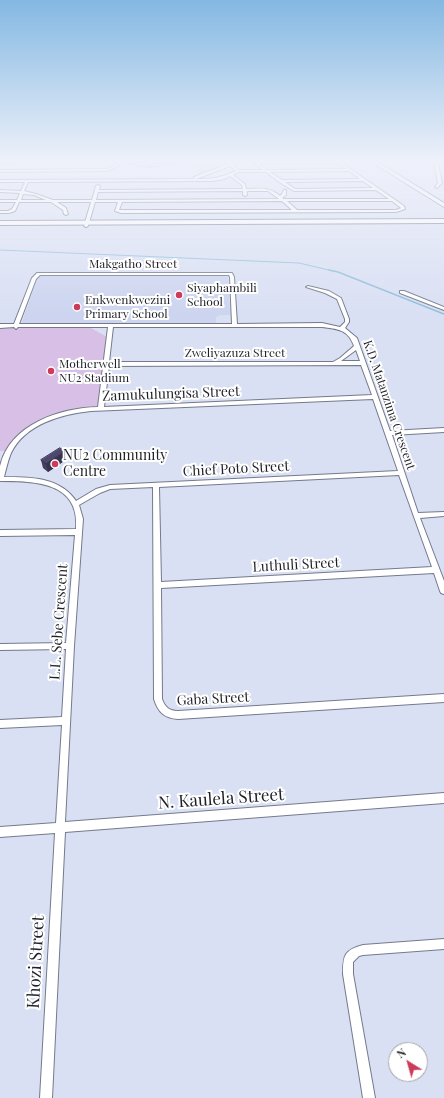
<!DOCTYPE html>
<style>
body{margin:0}
#map{position:relative;width:444px;height:1098px;overflow:hidden;background:#dae0f4;font-family:"Playfair Display",serif}
canvas{display:block}
.north{position:absolute;left:388px;top:1042px;width:40px;height:40px;box-sizing:border-box;background:#fff;border:1px solid #a5a6a9;border-radius:50%;rotate:323deg;font-size:11px;font-weight:700;line-height:16px;text-align:center;color:#1f2128}
.north::after{content:'';display:block;margin:auto;width:14px;height:18px;background:#cc3c5a;clip-path:polygon(50% 0,100% 100%,50% 72%,0 100%)}
</style>
<div id="map">
<canvas width="444" height="1098"></canvas>
<div class="north">N</div>
</div>
<script>
const g = document.querySelector('canvas').getContext('2d');
g.lineJoin = 'round';
function fillPath(path, color) { g.fillStyle = color; g.fill(path, 'evenodd'); }
function trace(path, color, width, dash) { g.strokeStyle = color; g.lineWidth = width; g.lineCap = dash ? 'butt' : 'round'; g.setLineDash(dash || []); g.stroke(path); }
function write(font, color, halo, rows, align = 'center') {
  g.font = font + ' "Playfair Display",serif'; g.lineWidth = 4; g.setLineDash([]); g.textBaseline = 'middle'; g.strokeStyle = halo; g.fillStyle = color; for (const [text, x, y, turn = 0] of rows) {
    g.save(); g.translate(x, y); g.rotate((+turn || 0) * Math.PI / 180); g.textAlign = isNaN(turn) ? turn : align; if (halo) g.strokeText(text, 0, 0); g.fillText(text, 0, 0); g.restore();
  }
}
fillPath(new Path2D(`
 M228,275l2,40h-9l-5,2v6l-192,1 -2,-2 16,-46z`), '#ccd4ef');
fillPath(new Path2D(`
 M168,161h55l8,4 -28,9 -21,-12 -6,2z
 M0,328h91l16,9 -9,69c-24,1 -56,7 -74,24 -7,6 -12,14 -18,21h-6z`), '#d7bfe6');
trace(new Path2D(`
 M0,250l299,13 34,8`), '#8ebed8', 1);
trace(new Path2D(`
 M329,270l9,2 106,42`), '#8ebed8', 1.5);
const minor = new Path2D(`
 M0,161h96l-96,2z
 M121,161h12l19,5 -2,1 -25,-5 -17,9 -108,1v-2l107,-1z
 M179,161h16l-42,5 -2,-1z
 M230,161l1,2 4,-1v2l-2,1 6,5h24l-8,-6 4,-3h80l65,45 1,3 -9,3 -275,1 -6,-2 3,-9h-23l-7,24 -2,1 -2,-1 7,-24h-34l9,6 2,6 -2,1 -2,-1 -1,-4 -12,-8h-32l-4,9 -6,2h-9v-2h8l4,-2 4,-7h-16v-2h17l3,-7 -20,-1v-2l21,1 4,-9h-25v-2l194,-1v-2l34,-13 -2,-3zM261,163h76l9,6 -79,1 -8,-6zM230,166l6,5c-16,7 -23,8 -40,8zM349,171l11,8 -78,1 -12,-8zM239,172h27l13,10 15,9 82,-1 13,9h-105l-2,-1 4,-3v-5h-2l-2,4 -2,2c-12,-10 -20,-7 -34,-7l-1,-5 -12,-9zM230,176l12,9 1,4 -144,1 1,-4 -2,-1 -2,1 -4,14h-39l-17,-6 -12,-3 4,-9 185,-1 11,-2zM363,181l10,7 -78,1 -10,-7zM243,191v4l2,1 2,-1v-4h21l11,8 -183,1 2,-8zM23,194l11,1 12,5h-25zM282,201l10,9h-173l3,-8zM287,201h105l9,7 -5,2h-99z
 M438,161h5l-5,3 4,19 -5,5 -2,-1 3,-4 -4,-19z
 M37,273h195l2,4 3,47 85,-1 18,4 5,-5v-3l-8,-20 -12,-6 -19,-6 2,-1 21,5 12,7 8,21v3l-4,6 12,10 33,93 54,-3v4l-52,3 26,78 26,-1v4l-24,2 24,63v13l-3,-1 -1,-2 -6,-18 -273,15 1,111c3,8 7,12 16,12l266,-17v8l-266,17c-14,-1 -20,-7 -24,-20l-1,-212 -43,2 -10,4 -21,12 4,14 -9,127 -9,176 379,-29v10l-379,29 -13,266h-12l15,-265 -55,4v-10l56,-4 6,-98 -62,3v-8l62,-3 4,-68 -66,1v-6l66,-1 9,-108 -75,1v-6l76,-1c4,-47 -41,-48 -76,-48 0,-5 0,-10 0,-15 10,-42 60,-58 98,-59l10,-80h-90l-2,2 -2,-2 -14,1v-4h14l18,-46zM40,275h189l1,2 2,47h-213l17,-45zM113,327h209c15,2 26,2 32,19l-14,12 -7,4h-224zM356,350l4,11h-19zM361,365l11,30 -268,12 5,-41zM373,399l25,72 -288,14 -14,4 -20,12c-16,-24 -46,-24 -72,-24 2,-8 4,-17 7,-24 14,-29 51,-39 80,-42zM399,475l33,92 -271,15 -2,-95z
 M400,291h4l40,16v3l-44,-17z
 M444,939v10l-81,6 -4,1 -6,6v12l22,124h-12l-20,-124c0,-18 1,-24 20,-29z`);
const major = new Path2D(`
 M370,161h6l68,42v4z
 M444,219v4l-444,2v-4z`);
trace(minor, '#747a8b', 2);
trace(major, '#747a8b', 2);
fillPath(minor, '#fff');
fillPath(major, '#fff');
fillPath(new Path2D(`
 M67,459l-19,13 -5,-4 -2,-8z`), '#443e5f');
fillPath(new Path2D(`
 M65,451l2,8 -19,13 -2,-8z`), '#37324d');
const building = new Path2D(`
 M60,448l5,3 -19,13 -5,-4z`);
fillPath(building, '#4f486e');
trace(building, '#37324d', 1);
const sky = g.createLinearGradient(0, 0, 0, 315);
sky.addColorStop(0, '#84b8e2');
sky.addColorStop(0.51, '#eef1fa');
sky.addColorStop(1, '#eef1fa00');
g.fillStyle = sky;
g.fillRect(0, 0, 444, 315);
for (const [x, y, r, color] of [
 [179,295,4,"#cc3c5a"],
 [77,307,4,"#cc3c5a"],
 [51,371,4,"#cc3c5a"],
 [55,464,4,"#cc3c5a"]
]) { const dot = new Path2D(); dot.arc(x, y, r, 0, 2 * Math.PI); g.fillStyle = color; g.fill(dot); trace(dot, '#fff', 1.5); }
write('12px', '#1f2128', '#fff', [
 ["Makgatho Street",133,264],
 ["Zweliyazuza Street",235,353],
 ["K.D. Matanzima Crescent",389,405,71]
]);
write('12px', '#1f2128', '#fff', [
 ["Siyaphambili",187,288],
 ["School",187,302],
 ["Enkwenkwezini",85,300],
 ["Primary School",85,314],
 ["Motherwell",59,364],
 ["NU2 Stadium",59,378]
], 'left');
write('14px', '#1f2128', '#fff', [
 ["Zamukulungisa Street",171,394,-2],
 ["Chief Poto Street",236,469,-3],
 ["Luthuli Street",296,565,-3],
 ["L.L. Sebe Crescent",59,622,-86],
 ["Gaba Street",213,699,-3]
]);
write('14px', '#1f2128', '#fff', [
 ["NU2 Community",63,456],
 ["Centre",63,472]
], 'left');
write('17px', '#1f2128', '#fff', [
 ["N. Kaulela Street",221,799,-4],
 ["Khozi Street",36,962,-87]
]);
</script>
